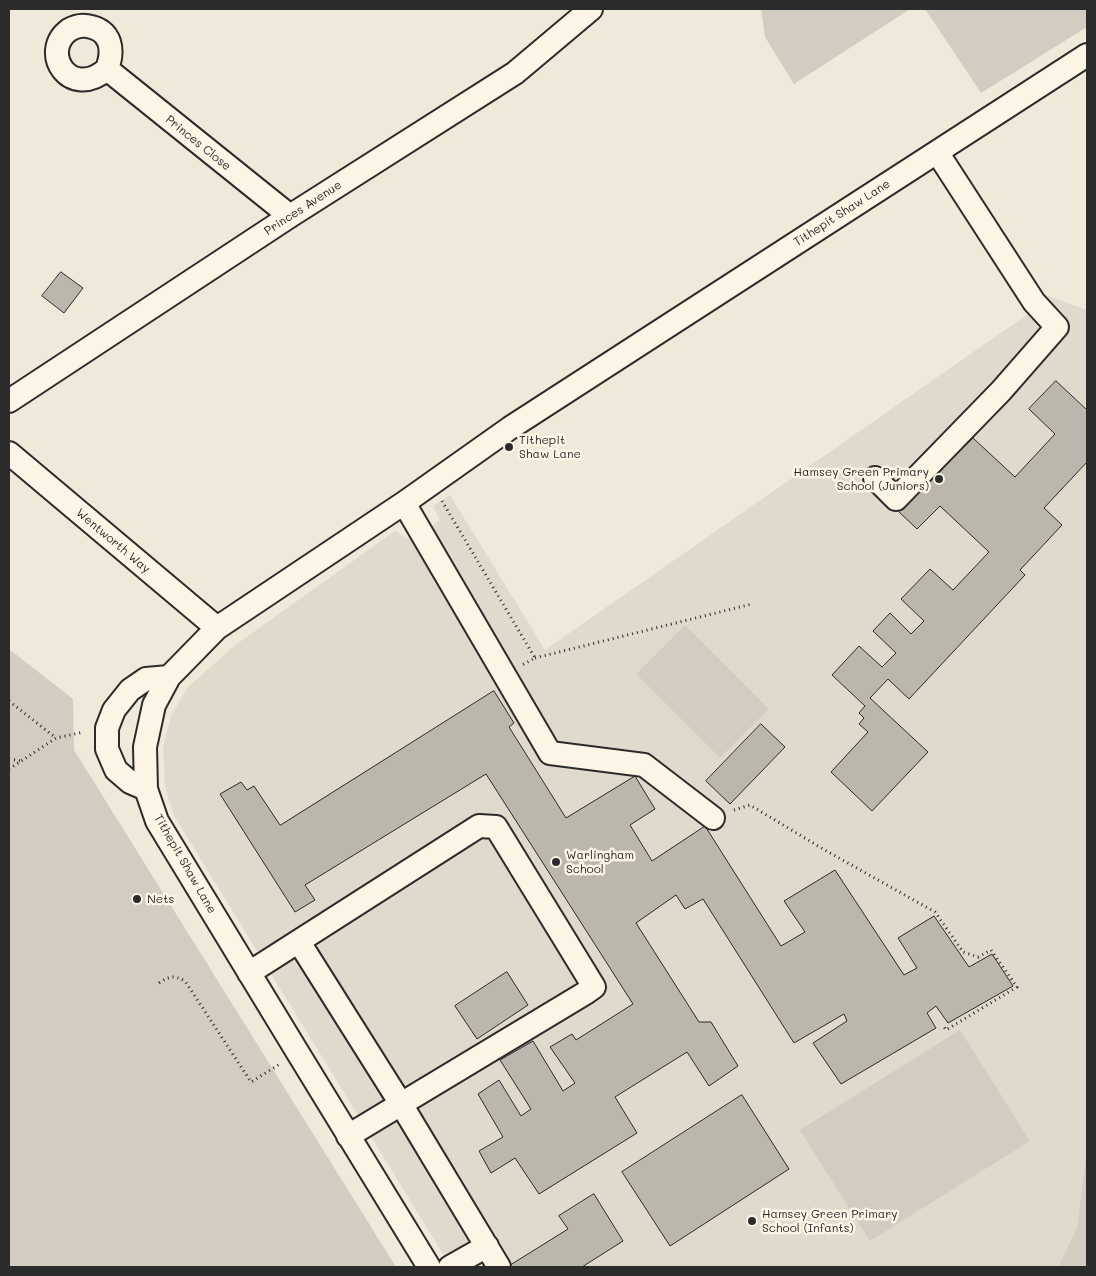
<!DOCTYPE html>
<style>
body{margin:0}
#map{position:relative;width:1096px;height:1276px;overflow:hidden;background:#efe9da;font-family:Mali,sans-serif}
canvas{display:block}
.frame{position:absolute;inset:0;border:10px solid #2b2b2b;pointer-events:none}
</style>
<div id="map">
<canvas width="1096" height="1276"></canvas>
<div class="frame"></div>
</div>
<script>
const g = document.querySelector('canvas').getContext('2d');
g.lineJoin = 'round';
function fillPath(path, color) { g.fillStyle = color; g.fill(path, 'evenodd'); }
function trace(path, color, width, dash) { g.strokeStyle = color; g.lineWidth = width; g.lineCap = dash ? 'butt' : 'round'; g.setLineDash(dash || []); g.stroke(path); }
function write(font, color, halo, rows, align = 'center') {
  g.font = font + ' Mali,sans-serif'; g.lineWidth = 5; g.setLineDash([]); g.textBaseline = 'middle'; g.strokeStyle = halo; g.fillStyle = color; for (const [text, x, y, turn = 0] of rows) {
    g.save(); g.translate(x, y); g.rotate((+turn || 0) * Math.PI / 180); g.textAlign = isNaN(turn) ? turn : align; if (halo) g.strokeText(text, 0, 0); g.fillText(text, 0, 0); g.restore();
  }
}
fillPath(new Path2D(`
 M951,162l86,130 50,18v837l-10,81 -19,39h-607l-278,-453 -8,-28 -2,-39 8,-31 16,-28 47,-42 161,-115 16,9 10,-6 19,-14 -7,-14 17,-11 95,155 483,-336 -92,-142z`), '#e0dacc');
fillPath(new Path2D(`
 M761,9h149l-116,75 -29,-47z
 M925,9h162v18l-106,66z
 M685,625l84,84 -49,49 -84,-84z
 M9,649l64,50 1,51 322,517h-387z
 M960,1030l70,111 -160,100 -70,-111z
 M1087,1147v120h-29l19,-39z`), '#d2cdc0');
const building = new Path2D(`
 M61,272l22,16 -19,25 -22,-17z
 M1056,381l31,29v52l-43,46 18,17 -42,45 5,5 -116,124 -21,-20 -18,19 58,54 -56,59 -41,-39 37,-40 -9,-8 5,-6 -5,-5 6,-7 -33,-31 27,-29 23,21 14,-14 -23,-22 17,-18 21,21 13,-13 -23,-22 29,-30 23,21 36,-38 -49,-46 -23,23 -20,-19 54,-58 4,4 18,-18 42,39 40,-43 -26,-25z
 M494,691l20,32 -5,4 57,91 69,-42 20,33 -25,16 22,36 53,-35 76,120 24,-14 -21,-31 51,-31 69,105 13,-7 -19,-30 36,-22 35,51 23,-13 21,32 -65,37 -12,-17 -9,7 9,15 -95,56 -28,-41 34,-22 -3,-7 -50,29 -91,-144 -18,10 -9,-14 -40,28 63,99h12l27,44 -29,20 -22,-34 -72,45 22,36 -98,61 -24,-36 -24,15 -12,-22 24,-14 -25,-43 21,-14 22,36 10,-7 -31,-49 33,-19 30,50 12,-8 -25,-36 22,-13 4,6 57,-36 -147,-230 -181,111 10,15 -20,12 -75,-118 21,-12 6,8 7,-4 26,39z
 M761,724l24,23 -55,57 -24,-23z
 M507,972l21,33 -51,34 -22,-33z
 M742,1095l47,74 -119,77 -48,-74z
 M594,1194l29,47 -41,26h-75l61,-38 -9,-13z`);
fillPath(building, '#bcb7ac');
trace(building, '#2b2b2b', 1);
const minor = new Path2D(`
 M107,69c-37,32 -68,-17 -38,-39 5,-3 12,-5 18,-4 25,4 27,24 20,43l183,147
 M9,401l281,-185 225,-143 76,-64
 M9,453l208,175
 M875,478l21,21 105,-108 56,-64 -23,-25 -97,-150
 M404,503l146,250 94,12 69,53
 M146,789l-16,-7 -14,-12 -9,-21v-21l7,-18 16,-20 16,-11 23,-2
 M299,942l102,162 98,163
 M249,973l230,-147 17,1 98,160 -7,5 -239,144
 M429,1267l-131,-214 -141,-232 -11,-32 -1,-42 9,-42 15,-28 48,-49 187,-125 106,-75 577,-373
 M450,1267l37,-21`);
trace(minor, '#2b2b2b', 26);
trace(new Path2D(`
 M442,501l93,157 -13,7
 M535,658l217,-54
 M9,701l47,37
 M9,759l12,2
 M9,769l47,-31 28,-6
 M734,810l16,-5 73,44 112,63 28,40 15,5 13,-7 26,37 -71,43 -3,-5
 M159,983c10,-7 15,-8 26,-2l66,101 29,-18`), '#2b2b2b', 3, [1, 4]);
trace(minor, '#fcf5e5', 22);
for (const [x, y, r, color] of [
 [509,447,5,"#2b2b2b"],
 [939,479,5,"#2b2b2b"],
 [556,862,5,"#2b2b2b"],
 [137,899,5,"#2b2b2b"],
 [752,1221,5,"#2b2b2b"]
]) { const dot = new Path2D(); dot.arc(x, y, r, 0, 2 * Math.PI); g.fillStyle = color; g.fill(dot); trace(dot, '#fcf5e5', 2); }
write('12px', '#2b2b2b', '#fcf5e5', [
 ["Princes Close",198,143,39],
 ["Princes Avenue",303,208,-33],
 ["Tithepit Shaw Lane",842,213,-33],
 ["Wentworth Way",113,541,40],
 ["Tithepit Shaw Lane",185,864,60]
]);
write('12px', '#2b2b2b', '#fcf5e5', [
 ["Tithepit",519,440],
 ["Shaw Lane",519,454],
 ["Hamsey Green Primary",929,472,"right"],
 ["School (Juniors)",929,486,"right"],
 ["Warlingham",566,855],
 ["School",566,869],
 ["Nets",147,899],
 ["Hamsey Green Primary",762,1214],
 ["School (Infants)",762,1228]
], 'left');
</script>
